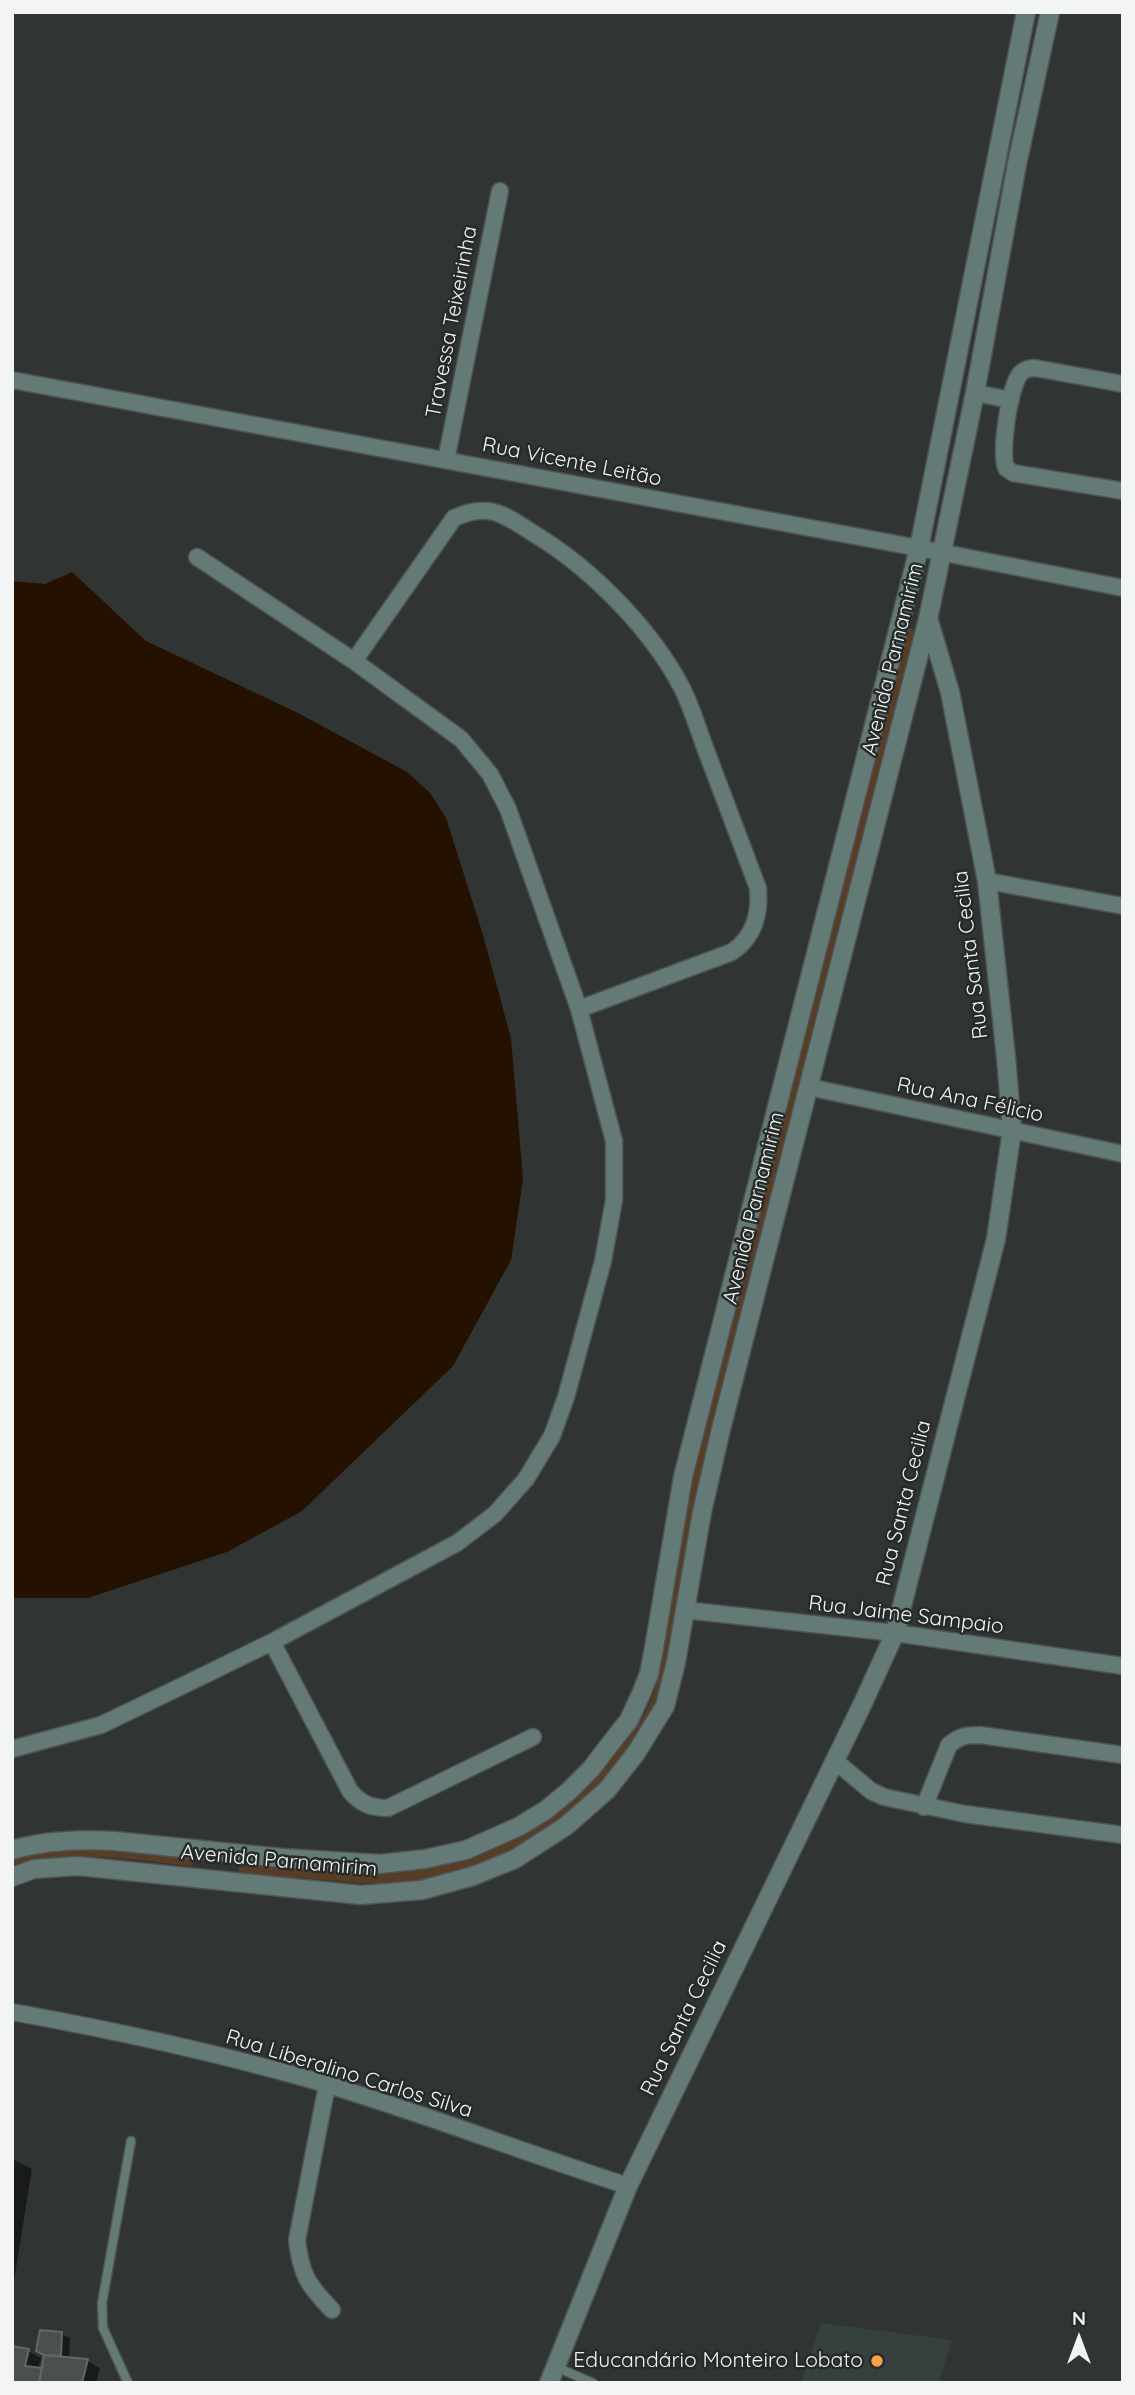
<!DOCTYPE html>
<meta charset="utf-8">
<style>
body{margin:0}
#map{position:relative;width:1135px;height:2395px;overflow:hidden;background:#303433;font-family:Quicksand,sans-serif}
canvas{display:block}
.frame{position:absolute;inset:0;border:14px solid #f3f5f5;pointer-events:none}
.north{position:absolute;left:1044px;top:2304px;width:70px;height:70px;-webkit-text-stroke:5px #262a29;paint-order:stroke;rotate:0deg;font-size:19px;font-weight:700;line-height:28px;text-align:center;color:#f3f5f5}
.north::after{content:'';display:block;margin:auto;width:24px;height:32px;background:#f3f5f5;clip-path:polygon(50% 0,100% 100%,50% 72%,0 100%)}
</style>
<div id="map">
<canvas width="1135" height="2395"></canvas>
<div class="frame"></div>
<div class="north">N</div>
</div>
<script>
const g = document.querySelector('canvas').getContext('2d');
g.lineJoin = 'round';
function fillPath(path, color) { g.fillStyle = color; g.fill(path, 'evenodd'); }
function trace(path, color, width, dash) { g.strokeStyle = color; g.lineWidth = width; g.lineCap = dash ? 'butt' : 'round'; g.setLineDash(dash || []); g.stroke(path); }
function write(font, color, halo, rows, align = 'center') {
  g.font = font + ' Quicksand,sans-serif'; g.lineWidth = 5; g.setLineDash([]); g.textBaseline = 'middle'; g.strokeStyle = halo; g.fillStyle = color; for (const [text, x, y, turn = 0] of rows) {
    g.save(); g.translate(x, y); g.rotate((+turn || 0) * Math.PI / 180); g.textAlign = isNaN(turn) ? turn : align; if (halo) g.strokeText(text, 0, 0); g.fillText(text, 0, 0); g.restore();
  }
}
fillPath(new Path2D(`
 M821,2323l131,17 -13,43h-138z`), '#35403f');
fillPath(new Path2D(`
 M909,628l9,4 -236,956 -24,124 -72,92 -76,51 -38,14 -41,10 -36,4h-35l-122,-10 2,-12c48,4 106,15 153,12 12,-1 25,-5 37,-7 73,-14 127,-42 175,-100 19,-22 40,-46 49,-74 13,-37 13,-77 19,-115 8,-56 21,-111 34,-166z
 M57,1845l137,10 -2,11c-60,-6 -122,-19 -180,3v-13z`), '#573d26');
fillPath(new Path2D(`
 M72,572l74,69 152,72 109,59 23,21 16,25 37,117 28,103 12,141 -12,81 -58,106 -151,145 -75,41 -139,46h-76v-1017l33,3z`), '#251100');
fillPath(new Path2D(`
 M12,2159l20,10 -20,124z
 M62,2334l8,4 -1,21 18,2 13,7 -4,15h-84l16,-32 13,7 -3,11 6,1 2,-16z`), '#0007');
const building = new Path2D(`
 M40,2330l22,2 -1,24 -17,-1 -8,-4z
 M12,2346l17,3 -4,17 17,2 -3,15h-27z
 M44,2355l44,4 -6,24h-43z`);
fillPath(building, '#4b4f4e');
trace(building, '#636767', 2);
const service = new Path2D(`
 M556,2367l37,16
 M128,2383l-25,-55 -1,-25 29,-162`);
const minor = new Path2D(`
 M12,380l907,168 204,40
 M1123,384l-88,-16c-6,0 -11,1 -15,6 -11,14 -20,78 -14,94l7,5 110,18
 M975,393l36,7
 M446,460l54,-269
 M354,661l100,-143c36,-17 52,-2 82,17 56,34 116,95 146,153 10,20 17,44 25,65 17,45 34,90 51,135 2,26 -3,48 -26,64l-153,57
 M987,881l136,25
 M809,1087l314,67
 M684,1610l211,23 228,33
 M272,1642l78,149c11,13 21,17 38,17l145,-71
 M12,1749l89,-24 83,-40 88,-43 185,-99 38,-29 31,-35 26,-43 14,-39 37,-136 11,-61v-59l-35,-132 -71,-200 -18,-35 -29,-35 -107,-78 -157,-104
 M834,1760l37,31 13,6 81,17 158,21
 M924,1807l25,-62c10,-9 18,-10 31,-10l143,20
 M12,2012c101,18 201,40 300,68 106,31 210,72 316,106
 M327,2085l-30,155c4,35 11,45 35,70`);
const tertiary = new Path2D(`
 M12,1850c34,-10 67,-11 102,-9l168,17 98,6 45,-5 41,-9 54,-24 26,-16 23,-19 22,-22 16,-21 22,-28 12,-26 8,-20 5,-26 29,-171 236,-929 107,-536
 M12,1877l22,-8 44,-3 283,29 61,-5 51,-14 42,-17 51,-33 41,-36 29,-37 29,-47 11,-44 26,-150 19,-83 207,-810 47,-226 42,-229 33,-152
 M549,2383l79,-197 234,-481 33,-72 101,-394 16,-109 -6,-73 -19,-176 -37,-189 -22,-74`);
trace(service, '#4f5352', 11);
trace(minor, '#4f5352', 19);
trace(tertiary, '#4f5352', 21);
trace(service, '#647a77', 8);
trace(minor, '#647a77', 16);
trace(tertiary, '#647a77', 18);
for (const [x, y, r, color] of [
 [877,2361,7,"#f8a14a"]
]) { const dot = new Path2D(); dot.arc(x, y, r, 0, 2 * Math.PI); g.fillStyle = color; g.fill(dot); trace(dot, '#262a29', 2.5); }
write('21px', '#f3f5f5', '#262a29', [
 ["Travessa Teixeirinha",452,322,-79],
 ["Rua Vicente Leitão",572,462,11],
 ["Avenida Parnamirim",893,659,-76],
 ["Rua Santa Cecilia",971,955,-97],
 ["Rua Ana Félicio",970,1100,12],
 ["Avenida Parnamirim",754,1208,-76],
 ["Rua Santa Cecilia",904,1503,-76],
 ["Rua Jaime Sampaio",906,1615,7],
 ["Avenida Parnamirim",279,1861,5],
 ["Rua Santa Cecilia",684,2018,-64],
 ["Rua Liberalino Carlos Silva",349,2074,17]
]);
write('21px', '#f3f5f5', '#262a29', [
 ["Educandário Monteiro Lobato",863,2361]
], 'right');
</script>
